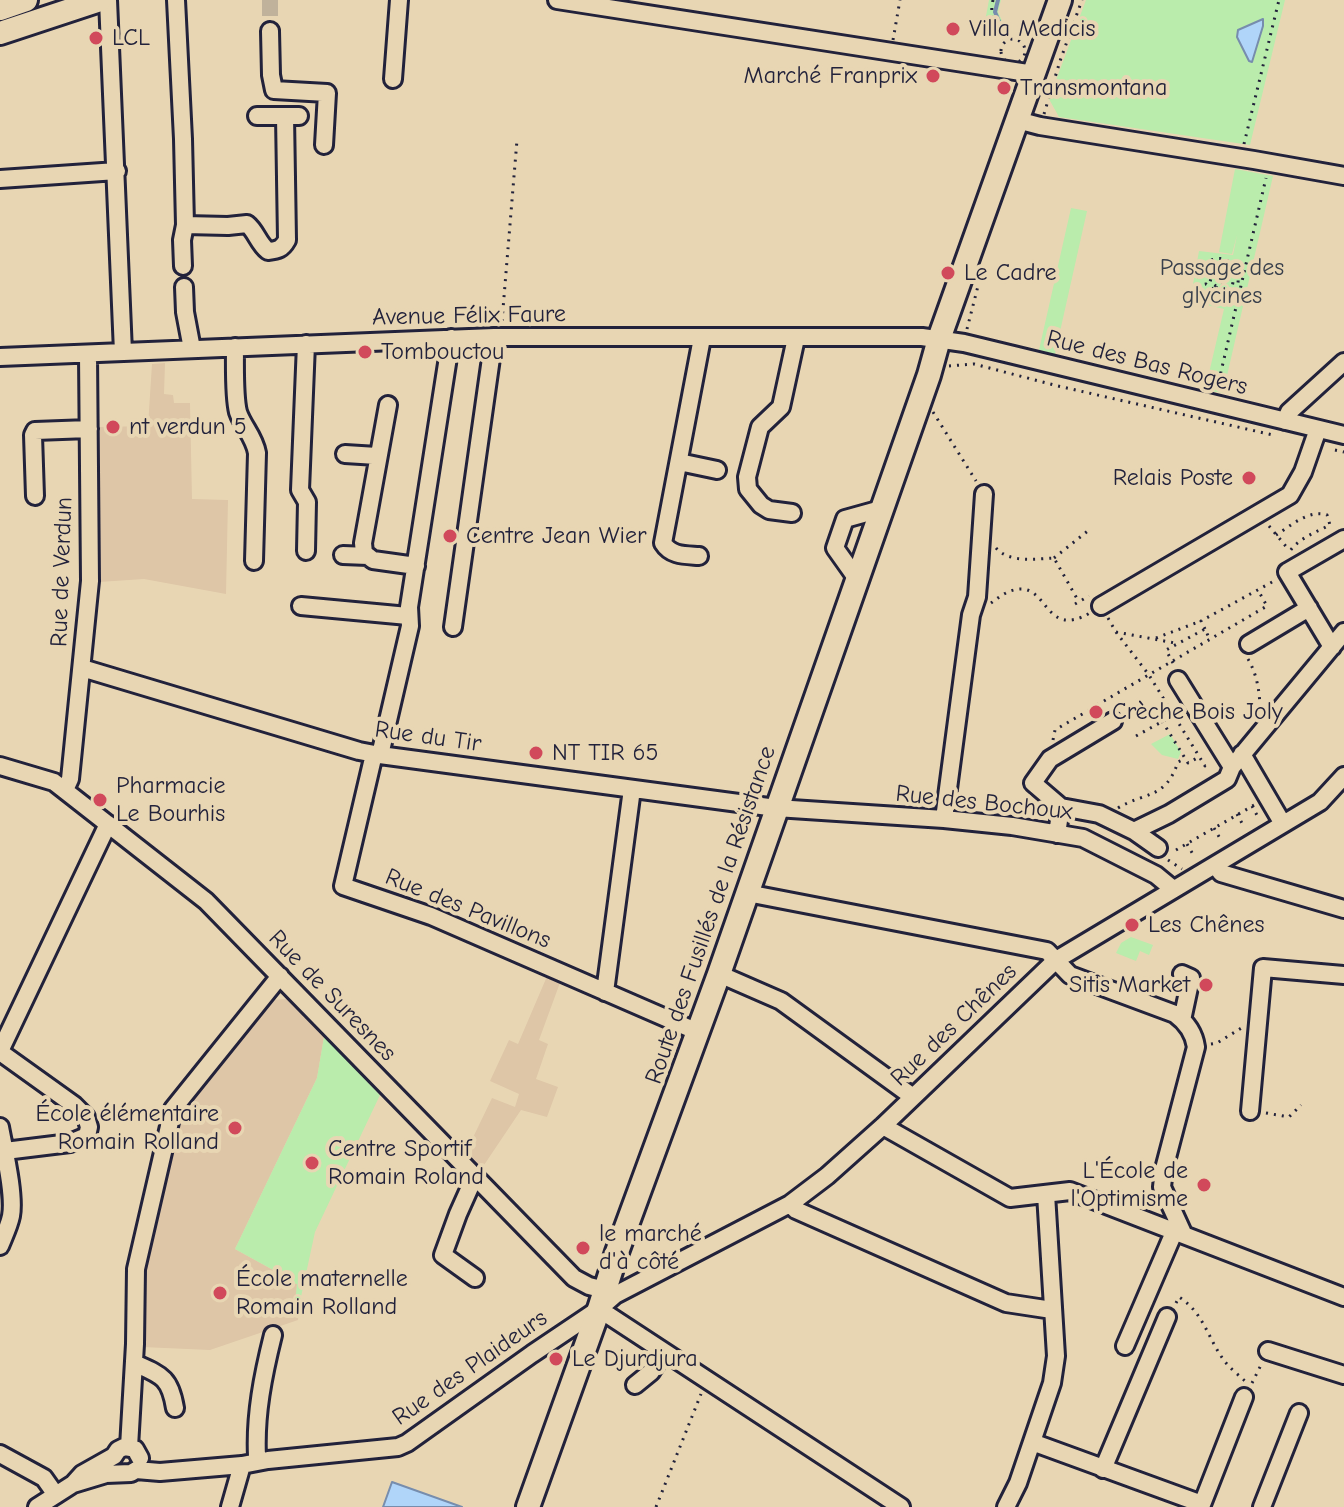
<!DOCTYPE html>
<meta charset="utf-8">
<style>
body{margin:0}
canvas{display:block;background:#e8d6b3}
</style>
<canvas width="1344" height="1507"></canvas>
<script>
const g = document.querySelector('canvas').getContext('2d');
g.lineJoin = 'round';
function fillPath(path, color) { g.fillStyle = color; g.fill(path, 'evenodd'); }
function trace(path, color, width, dash) { g.strokeStyle = color; g.lineWidth = width; g.lineCap = dash ? 'butt' : 'round'; g.setLineDash(dash || []); g.stroke(path); }
function write(font, color, halo, rows, align = 'center') {
  g.font = font + ' "Comic Neue",sans-serif'; g.lineWidth = 8; g.setLineDash([]); g.textBaseline = 'middle'; g.strokeStyle = halo; g.fillStyle = color; for (const [text, x, y, turn = 0] of rows) {
    g.save(); g.translate(x, y); g.rotate((+turn || 0) * Math.PI / 180); g.textAlign = isNaN(turn) ? turn : align; if (halo) g.strokeText(text, 0, 0); g.fillText(text, 0, 0); g.restore();
  }
}
fillPath(new Path2D(`
 M165,363l-1,31 9,1 1,8h16l2,96 36,1 -2,94 -82,-15 -45,3 -1,-155 50,-1 4,-62z
 M548,974l13,6 -22,60 9,4 -12,35 22,8 -11,30 -26,-7 -39,58 -16,-16 26,-54 23,9 4,-13 -29,-13 19,-41 9,4z
 M287,999l37,38 -7,41 -82,171 40,22v11l22,1 -1,20 3,3 -1,14 -88,30 -68,-3 3,-71 36,-161 90,-115z`), '#dec6a7');
fillPath(new Path2D(`
 M989,0h12l-3,12 12,26 -8,2 -16,-24z
 M1086,0h199l-35,145 -191,-28 -10,-18z
 M1235,169l38,7 -50,217 -18,-3 19,-81 -34,-8 9,-50 34,4 4,-20 -5,19 -13,-2z
 M1071,208l16,3 -32,143 -16,-4z
 M1170,734l11,18 -3,7 -16,-4 -11,-11z
 M1131,937l22,8 -4,10 -9,-4 -4,10 -20,-8 5,-10z
 M324,1037l56,58 -65,137 -16,74 -4,-3 2,-19 -22,-2v-11l-40,-22 82,-171z`), '#baecac');
const water = new Path2D(`
 M1263,19v7l-11,36 -3,-1 -12,-24 1,-7z
 M392,1482l70,25h-79z`);
fillPath(water, '#b0d5f9');
trace(water, '#778dad', 2);
trace(new Path2D(`
 M998,0l-3,12 9,21`), '#778dad', 4);
trace(new Path2D(`
 M270,0v31`), '#c0b29b', 16, [16, 8]);
const minor = new Path2D(`
 M108,0l15,352
 M176,0l7,139 2,86 43,1 19,-2c9,7 11,19 21,27 10,-1 14,-2 19,-11l-2,-124
 M557,0l477,74
 M270,31l1,44 3,15 53,3 -3,52
 M393,79l6,-79
 M257,116h42
 M1017,120l23,6 214,34 90,16
 M0,179l117,-8
 M183,266l-1,-26 3,-15
 M184,287l1,25 7,37
 M306,344l-6,146 7,12 -1,49
 M235,347c0,18 -1,49 3,65 5,15 16,24 19,41l-3,108
 M0,357l494,-20h428l42,6 380,92
 M388,405l-25,138 1,10 9,7 43,6
 M1285,421l4,-9 55,-50
 M345,454l32,2
 M679,462l38,8
 M35,496l-2,-61 2,-4 54,-2
 M792,513l-23,-3 -8,-5 -13,-16 -1,-12 13,-50 21,-20 15,-69
 M343,555l25,1
 M699,556c-14,-1 -28,0 -36,-13l39,-205
 M857,579l-22,-31 10,-29 36,-10
 M301,606l107,10
 M1101,606l189,-111 13,-23 15,-43
 M453,627l41,-290
 M1249,644l60,-36
 M1332,647l-45,-75 57,-33
 M82,668l277,83 21,4 396,53 168,11 68,7 71,12 73,37 17,14
 M1178,680l54,87
 M374,754l-31,132 88,30 267,116
 M1242,754l41,70
 M380,755l30,-129 -1,-19 42,-269
 M0,766l54,16 152,119 368,377 15,8 16,4
 M65,790l5,-11 20,-198 -2,-226
 M1061,807l38,7 35,17 24,17
 M944,819l27,-204 6,-18 7,-103
 M1134,831l35,-17 58,-35 5,-12 112,-135
 M1057,834l4,-27 -28,-24 17,-24 63,-38
 M1215,865l6,8 123,36
 M747,893l300,58 23,24 105,39c11,8 19,19 21,33l-32,122 -2,18 21,46
 M719,974l62,27 132,96
 M1182,974l9,4 -9,42
 M605,992l27,-203
 M0,1051l108,-227
 M0,1052l74,53 12,12 3,10 -2,9 -17,7 -65,8
 M1250,1111l13,-143 81,7
 M883,1126l127,72 60,-7 274,106
 M0,1127c4,22 15,68 11,89 -2,10 -7,20 -11,30
 M475,1176l-17,38 -15,41 32,23
 M790,1204l6,6 210,93 46,7
 M599,1309l302,198
 M1125,1346l50,-116
 M1268,1351l76,24
 M134,1363c27,12 36,14 41,45
 M635,1385l16,-13 13,-20
 M1032,1442l170,62
 M129,1447l6,-103 1,-75 37,-160 107,-133
 M0,1454l44,24 12,17
 M257,1456c-2,-41 6,-81 16,-121
 M1103,1469l64,-152
 M73,1484l33,-10 25,-1 5,-3 24,2 82,-7 26,-5 130,-13 9,-4 125,-89 67,-45 16,-14 175,-91 37,-28 56,-50 173,-166 264,-158 24,-26
 M37,1507l36,-23 9,-10 32,-18 4,-6 6,-3 11,2 5,9
 M230,1507l12,-42
 M1006,1507l12,-24 34,-100 4,-27 -10,-162
 M1201,1507l43,-110
 M1262,1507l37,-94`);
const major = new Path2D(`
 M0,9l26,-9
 M0,33l100,-33
 M528,1507l71,-198 18,-57 102,-278 210,-599 10,-36 121,-339`);
trace(minor, '#22223b', 22);
trace(major, '#22223b', 28);
trace(new Path2D(`
 M993,0c-4,19 2,27 13,42
 M1001 51a12 12 0 1 1 24 0a12 12 0 1 1-24 0Z
 M893,40l7,-40
 M1044,114l16,-53 22,-61
 M1244,144l35,-144
 M1197,286l9,-2 8,6h3l-1,-4 6,-3v-6l-4,-4 -6,2
 M1216,286l-6,-4 2,-7 -3,-4 12,-3 1,-3
 M1199,290c6,2 12,6 19,6 25,-2 18,-44 -14,-30
 M1230,296c7,-7 10,-13 7,-23 -17,-41 -69,16 -21,28l14,-5 8,-1
 M502,321l15,-181
 M967,329l11,-43
 M949,366l25,-2 84,22 215,49
 M1217,389l49,-211
 M933,412l43,69
 M1335,450l9,2
 M1269,526l20,24
 M1276,535c16,-10 33,-26 51,-20l3,10c-16,8 -33,14 -42,29
 M996,548c13,15 39,11 58,10l25,44
 M1054,558l35,-28
 M991,603c7,-5 14,-11 23,-13 35,-9 29,50 76,23
 M1075,604l14,-8
 M1108,618l8,14 33,43 56,91 6,-3
 M1205,629l-4,-8 73,-40
 M1116,632l59,11
 M1156,638l45,-17
 M1248,659c9,15 12,34 12,51
 M1173,663l-7,-13 39,-21 5,11
 M1097,705l170,-99 -9,-16
 M1162,721l26,42 11,-6
 M1136,736l38,-21
 M1053,740l2,-10 36,-21
 M1252,806l7,13
 M1118,808c28,-17 47,-8 60,-46l7,-3
 M1237,814l7,13
 M1214,828l7,12
 M1187,844l7,12
 M1176,850l80,-46
 M1168,860l14,9
 M1211,1044l6,-1 26,-16
 M1266,1113l23,4 12,-12
 M1176,1303l3,-6c24,15 29,41 44,62 6,9 16,16 23,23
 M1252,1383l9,-18
 M656,1507l45,-113`), '#22223b', 3, [2, 6]);
trace(minor, '#e8d6b3', 16);
trace(major, '#e8d6b3', 22);
for (const [x, y, r, color] of [
 [953,29,8,"#d1495b"],
 [96,38,8,"#d1495b"],
 [933,76,8,"#d1495b"],
 [1004,88,8,"#d1495b"],
 [948,273,8,"#d1495b"],
 [365,352,8,"#d1495b"],
 [113,427,8,"#d1495b"],
 [1249,478,8,"#d1495b"],
 [450,536,8,"#d1495b"],
 [1096,712,8,"#d1495b"],
 [536,753,8,"#d1495b"],
 [100,800,8,"#d1495b"],
 [1132,925,8,"#d1495b"],
 [1206,985,8,"#d1495b"],
 [235,1128,8,"#d1495b"],
 [312,1163,8,"#d1495b"],
 [1204,1185,8,"#d1495b"],
 [583,1248,8,"#d1495b"],
 [220,1293,8,"#d1495b"],
 [556,1359,8,"#d1495b"]
]) { const dot = new Path2D(); dot.arc(x, y, r, 0, 2 * Math.PI); g.fillStyle = color; g.fill(dot); trace(dot, '#e8d6b3', 3); }
write('24px', '#22223b', '#e8d6b3', [
 ["Villa Medicis",969,29],
 ["LCL",112,38],
 ["Marché Franprix",917,76,"right"],
 ["Transmontana",1020,88],
 ["Le Cadre",964,273],
 ["Tombouctou",381,352],
 ["nt verdun 5",129,427],
 ["Relais Poste",1233,478,"right"],
 ["Centre Jean Wier",466,536],
 ["Crèche Bois Joly",1112,712],
 ["NT TIR 65",552,753],
 ["Pharmacie",116,786],
 ["Le Bourhis",116,814],
 ["Les Chênes",1148,925],
 ["Sitis Market",1190,985,"right"],
 ["École élémentaire",219,1114,"right"],
 ["Romain Rolland",219,1142,"right"],
 ["Centre Sportif",328,1149],
 ["Romain Roland",328,1177],
 ["L'École de",1188,1171,"right"],
 ["l'Optimisme",1188,1199,"right"],
 ["le marché",599,1234],
 ["d'à côté",599,1262],
 ["École maternelle",236,1279],
 ["Romain Rolland",236,1307],
 ["Le Djurdjura",572,1359]
], 'left');
write('24px', '#39404c', '#e8d6b3', [
 ["Passage des",1222,268],
 ["glycines",1222,296]
]);
write('24px', '#22223b', '#e8d6b3', [
 ["Avenue Félix Faure",469,316,-1],
 ["Rue des Bas Rogers",1147,363,14],
 ["Rue de Verdun",62,572,-88],
 ["Rue du Tir",428,737,8],
 ["Rue des Bochoux",984,803,6],
 ["Rue des Pavillons",468,909,22],
 ["Route des Fusillés de la Résistance",711,915,-71],
 ["Rue de Suresnes",332,996,46],
 ["Rue des Chênes",954,1025,-44],
 ["Rue des Plaideurs",470,1368,-35]
]);
</script>
